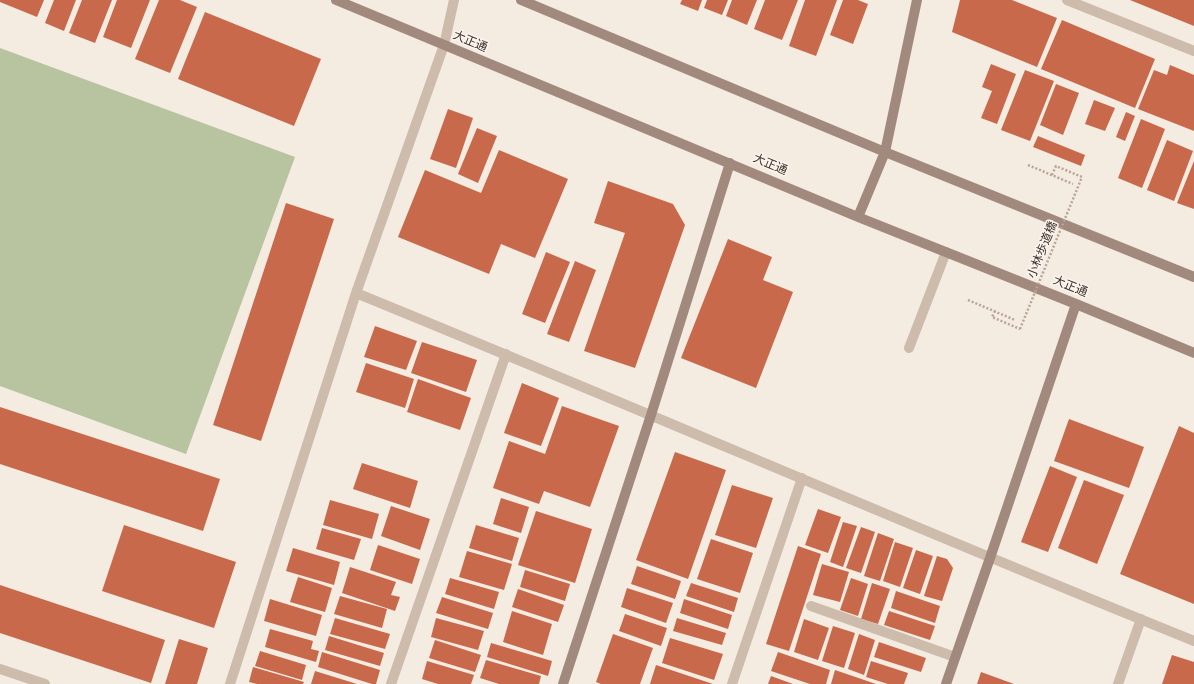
<!DOCTYPE html>
<meta charset="utf-8">
<style>
body{margin:0}
canvas{display:block;background:#f4ebe1}
</style>
<canvas width="1194" height="684"></canvas>
<script>
const g = document.querySelector('canvas').getContext('2d');
g.lineJoin = 'round';
function fillPath(path, color) { g.fillStyle = color; g.fill(path, 'evenodd'); }
function trace(path, color, width, dash) { g.strokeStyle = color; g.lineWidth = width; g.lineCap = dash ? 'butt' : 'round'; g.setLineDash(dash || []); g.stroke(path); }
function write(font, color, halo, rows, align = 'center') {
  g.font = font + ' "Sofia Sans Condensed","Noto Sans JP",sans-serif'; g.lineWidth = 3; g.setLineDash([]); g.textBaseline = 'middle'; g.strokeStyle = halo; g.fillStyle = color; for (const [text, x, y, turn = 0] of rows) {
    g.save(); g.translate(x, y); g.rotate((+turn || 0) * Math.PI / 180); g.textAlign = isNaN(turn) ? turn : align; if (halo) g.strokeText(text, 0, 0); g.fillText(text, 0, 0); g.restore();
  }
}
fillPath(new Path2D(`
 M0,48l295,109 -109,297 -186,-68z`), '#b8c4a0');
fillPath(new Path2D(`
 M0,0h44l-7,17 -37,-15z
 M54,0h22l-12,31 -19,-8z
 M82,0h30l-17,43 -26,-10z
 M117,0h33l-19,48 -28,-11z
 M159,0h21l17,7 -27,66 -35,-14z
 M682,0h20l-4,11 -18,-7z
 M707,0h21l-6,15 -18,-7z
 M732,0h25l-10,25 -21,-9z
 M765,0h33l-16,40 -28,-11z
 M805,0h32l-21,56 -27,-10z
 M843,0h15l10,4 -15,40 -23,-9z
 M960,0h52l45,18 -20,49 -85,-35z
 M1130,0h64v26z
 M205,12l116,47 -27,67 -116,-47z
 M1062,20l93,39 -20,49 -94,-39z
 M991,64l25,10 -19,50 -16,-6 11,-27 -10,-4z
 M1170,65l24,10v56l-56,-22 16,-39 13,5z
 M1025,70l29,11 -24,60 -29,-11z
 M1056,84l23,9 -16,42 -23,-10z
 M1094,100l21,8 -10,23 -20,-7z
 M448,109l25,9 -17,50 -26,-9z
 M1126,112l9,4 -10,25 -9,-4z
 M1141,119l24,10 -23,59 -24,-10z
 M477,128l20,8 -19,47 -20,-9z
 M1038,136l47,19 -4,11 -48,-19z
 M1167,140l26,11 -19,50 -27,-11z
 M499,150l69,29 -33,79 -34,-14 -12,30 -91,-37 27,-67 56,23z
 M1194,161v48l-17,-6z
 M608,181l65,23 12,21 -50,143 -51,-17 41,-118 -31,-10z
 M286,203l48,16 -73,222 -48,-16z
 M728,239l44,18 -9,23 30,12 -37,96 -75,-30z
 M546,252l24,10 -25,61 -23,-9z
 M575,261l21,9 -27,72 -22,-8z
 M375,326l42,15 -11,29 -42,-13z
 M422,342l55,18 -11,32 -55,-19z
 M366,363l48,16 -9,29 -49,-16z
 M418,379l53,19 -11,32 -53,-18z
 M522,383l37,15 -18,48 -37,-13z
 M562,406l57,20 -29,81 -46,-16 -5,13 -46,-16 16,-47 36,13z
 M0,407l220,72 -17,52 -203,-67z
 M1069,419l75,28 -15,41 -75,-27z
 M1179,426l15,7v171l-74,-30z
 M675,452l51,18 -38,109 -52,-19z
 M362,463l56,18 -8,27 -57,-19z
 M1050,466l27,11 -29,75 -27,-10z
 M1084,480l40,15 -27,69 -39,-16z
 M732,485l41,13 -17,50 -41,-13z
 M501,498l28,9 -8,26 -28,-9z
 M330,500l49,14 -7,25 -49,-14z
 M391,506l39,13 -10,31 -39,-14z
 M818,509l23,8 -13,36 -23,-8z
 M536,511l56,18 -17,54 -57,-18z
 M843,522l14,4 -14,41 -13,-5z
 M124,525l112,37 -22,66 -112,-37z
 M476,525l43,13 -7,23 -43,-13z
 M861,527l14,5 -14,41 -15,-5z
 M322,528l39,11 -7,21 -38,-11z
 M878,533l16,6 -14,42 -16,-5z
 M711,539l42,14 -13,40 -43,-14z
 M895,542l18,6 -13,39 -17,-6z
 M378,545l42,14 -8,25 -42,-14z
 M798,546l23,8 -32,97 -23,-7z
 M293,548l47,14 -6,23 -48,-14z
 M916,550l17,6 -13,38 -17,-6z
 M467,551l45,13 -8,26 -45,-13z
 M937,556l10,3 6,9 -11,33 -18,-5z
 M822,564l27,8 -9,30 -27,-7z
 M637,566l44,15 -6,18 -44,-15z
 M350,567l46,15 -5,13 9,2 -5,14 -53,-18z
 M525,570l45,14 -5,17 -45,-14z
 M298,577l34,11 -7,24 -35,-10z
 M450,578l49,14 -5,17 -49,-15z
 M851,578l17,6 -10,32 -18,-6z
 M691,583l47,15 -4,14 -48,-16z
 M872,583l18,6 -12,35 -17,-5z
 M0,585l165,55 -14,43 -151,-50z
 M627,588l46,15 -7,20 -45,-16z
 M518,589l46,16 -6,17 -46,-15z
 M896,591l44,15 -5,17 -44,-15z
 M340,596l47,13 -5,19 -48,-14z
 M442,597l51,16 -5,16 -52,-16z
 M270,599l52,16 -6,21 -52,-15z
 M684,599l48,16 -4,14 -48,-16z
 M512,611l40,13 -9,31 -40,-13z
 M889,611l46,15 -5,14 -46,-15z
 M625,614l42,14 -6,18 -42,-15z
 M335,618l55,16 -5,15 -55,-15z
 M436,618l48,13 -6,19 -47,-13z
 M677,618l49,15 -4,12 -49,-14z
 M804,619l25,9 -11,32 -24,-8z
 M833,626l22,7 -11,35 -22,-7z
 M270,629l43,12 -2,8 8,2 -3,11 -51,-15z
 M613,634l40,14 -13,36h-39l-5,-2z
 M859,634l16,6 -11,35 -16,-6z
 M329,636l55,17 -4,13 -55,-16z
 M670,638l53,16 -9,26 -52,-17z
 M179,639l29,9 -11,36h-32z
 M435,640l46,15 -6,17 -46,-14z
 M879,642l47,16 -5,14 -47,-15z
 M491,643l61,18 -4,15 -61,-19z
 M260,651l46,14 -4,15 -47,-14z
 M322,652l58,18 -4,14h-4l-54,-17z
 M778,652l52,18 -4,14h-16l-39,-13z
 M1172,655l22,7v22h-32z
 M486,660l55,16 -2,8h-40l-19,-6z
 M427,661l47,14 -3,9h-33l-16,-5z
 M871,661l37,12 -4,11h-16l-22,-7z
 M656,665l57,19h-63z
 M253,667l51,15 -1,2h-46l-8,-2z
 M835,670l41,14h-45z
 M315,671l42,13h-46z
 M981,672l33,12h-37z
 M771,676l22,8h-25z`), '#c8694b');
trace(new Path2D(`
 M1028,165l45,19
 M1052,175l4,-9 26,11
 M968,300l47,20
 M995,311l-3,6 28,12`), '#b9a596', 2.5, [2, 2]);
trace(new Path2D(`
 M909,348l37,-96`), '#cdbbac', 10);
trace(new Path2D(`
 M1067,0l127,51
 M356,293c280,114 557,235 838,348
 M811,606l144,51
 M0,669l45,15
 M230,684l126,-391 88,-248 10,-45
 M391,684l115,-330
 M732,684l70,-206
 M1118,684l23,-65`), '#cdbbac', 10);
trace(new Path2D(`
 M336,0l522,217 218,87 118,49
 M521,0l364,152 309,125
 M858,217l27,-65 32,-152
 M563,684l88,-269 79,-252
 M946,684l44,-126 86,-254`), '#a18a7d', 10);
trace(new Path2D(`
 M1020,329l62,-152`), '#b9a596', 2.5, [2, 2]);
write('12px', '#3b302b', '#fbf5ee', [
 ["大正通",470,42,23],
 ["大正通",770,165,23],
 ["小林歩道橋",1043,250,-68],
 ["大正通",1070,287,22]
]);
</script>
